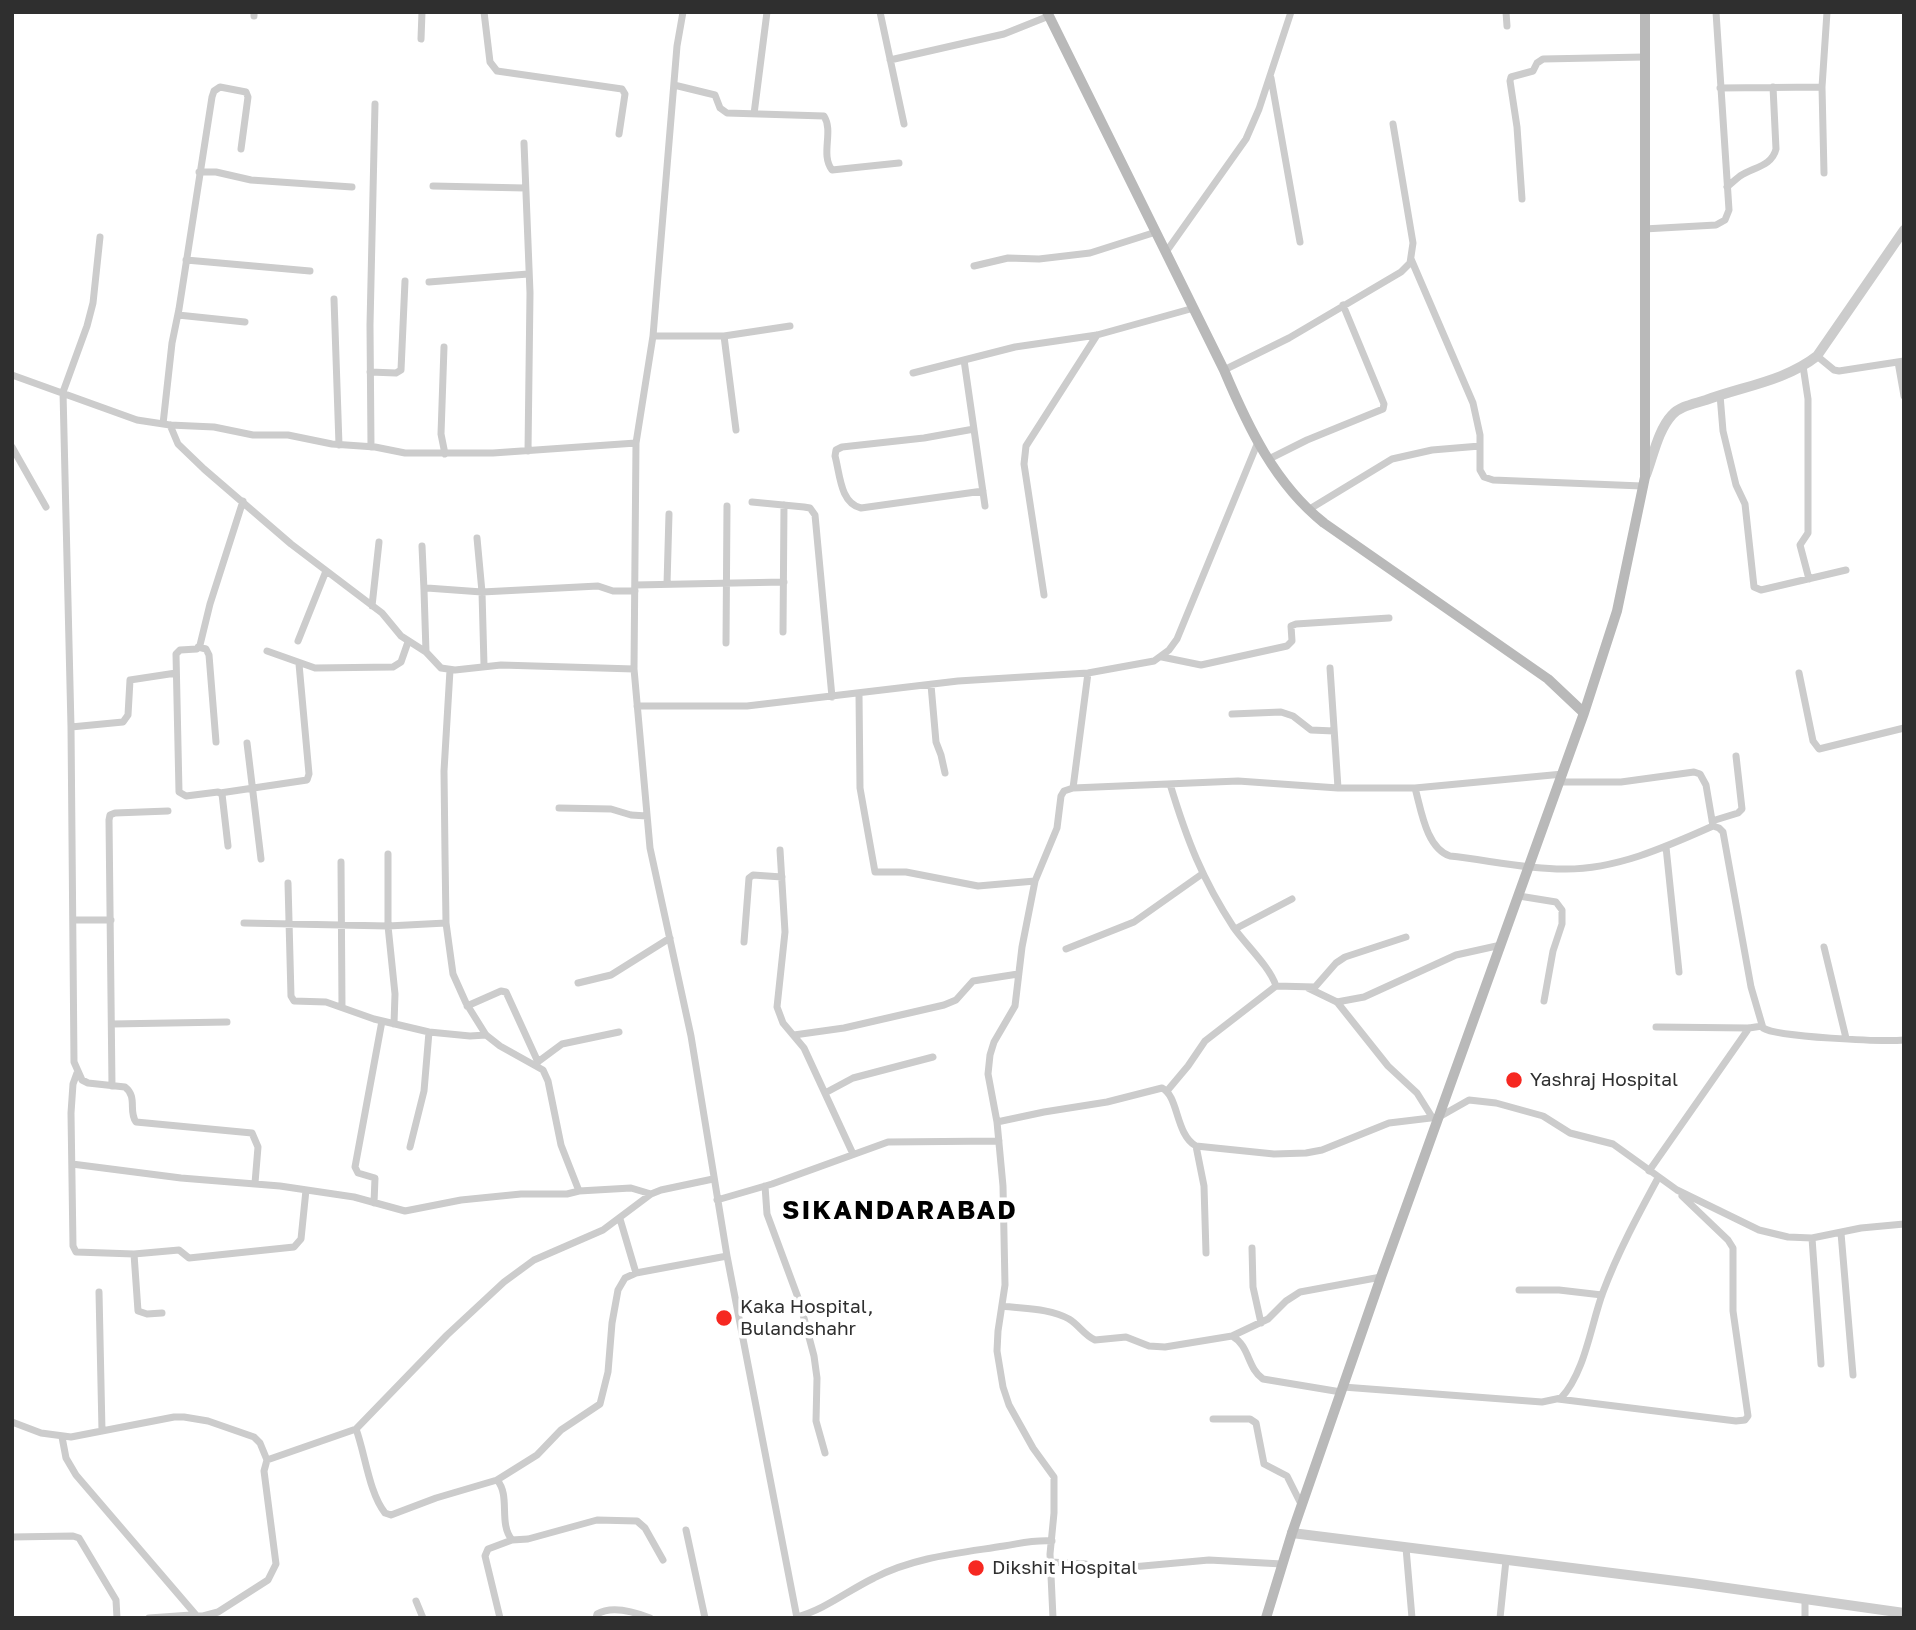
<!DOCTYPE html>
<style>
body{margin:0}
#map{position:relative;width:1916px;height:1630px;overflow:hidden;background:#fff;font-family:"Golos Text",sans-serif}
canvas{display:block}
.frame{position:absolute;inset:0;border:14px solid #2f2f2f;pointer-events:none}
</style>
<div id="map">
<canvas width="1916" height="1630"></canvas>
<div class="frame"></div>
</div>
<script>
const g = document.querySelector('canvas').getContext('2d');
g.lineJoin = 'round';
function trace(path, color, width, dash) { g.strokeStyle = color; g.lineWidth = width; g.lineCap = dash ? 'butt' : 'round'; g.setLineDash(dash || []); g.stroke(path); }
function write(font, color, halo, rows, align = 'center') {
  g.font = font + ' "Golos Text",sans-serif'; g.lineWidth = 7; g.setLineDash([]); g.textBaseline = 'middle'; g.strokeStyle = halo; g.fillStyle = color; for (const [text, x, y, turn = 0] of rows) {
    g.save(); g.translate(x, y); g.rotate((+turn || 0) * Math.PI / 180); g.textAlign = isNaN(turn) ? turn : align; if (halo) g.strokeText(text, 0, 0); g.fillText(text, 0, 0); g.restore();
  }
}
trace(new Path2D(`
 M484,12l6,50 7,9 125,18 3,5 -6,40
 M683,12l-6,34 -24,290 -17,107 -2,226 16,179 41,188 36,220 70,362
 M880,12l24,112
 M1506,12l1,14
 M254,16v-4
 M421,39l1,-27
 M890,60l114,-26 45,-18
 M1271,78l29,164
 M674,85l41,10 5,13 7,5 97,3c10,16 -4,38 8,54l67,-7
 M1822,87l5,-75
 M1720,88l102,-1 2,86
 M754,114l13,-102
 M524,143l6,150 -2,158
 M199,172h17l35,8 101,7
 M433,186l92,2
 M1727,187c5,-4 9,-8 13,-11 14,-9 32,-10 36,-27l-3,-62
 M1522,199l-5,-72 -7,-46 1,-4 22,-6 4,-8 6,-4 101,-2
 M1644,229l72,-4 9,-5 4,-10 -13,-198
 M100,237l-7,66 -6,23 -24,66 8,335 3,335 8,18 6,3 37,4c13,10 3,24 11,35l116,11 6,14 -3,36
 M1166,252l80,-113 13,-30 32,-97
 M1411,259l62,144 7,32v35l4,7 9,3 149,6
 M186,260l124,11
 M974,266l34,-8 31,1 51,-6 66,-21
 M429,282l99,-8
 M334,299l5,146
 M178,315l67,7
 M653,336h71l66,-10
 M724,336l12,94
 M444,347l-3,87 4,20
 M1817,356l17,14 5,1 65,-10
 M964,360l21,146
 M1898,362l6,34
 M1803,366l5,33v134l-8,12 9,34
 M1224,370l65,-32 112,-66 9,-9 3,-20 -20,-119
 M370,372l26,1 5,-3 4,-89
 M913,373l102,-26 82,-12 97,-27
 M12,375l125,45 33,5 44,2 39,8h35l44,9 43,3 30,6h88l143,-10
 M1720,395l3,36 13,54 9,19 9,83 7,3 85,-20
 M163,424l9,-81 7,-34 33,-212 2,-6 6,-4 26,5 2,5 -7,52
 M170,425l8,19 26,25 87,75 91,69 19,23 25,16 15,16 14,2 46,-5 133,4
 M974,429l-50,9 -82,9 -6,3 -1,6c5,18 5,47 26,52l122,-17
 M12,447l34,60
 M371,447l-1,-122 5,-221
 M1269,459l38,-19 76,-31 1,-5 -41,-99
 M752,502l52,5 6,1 5,7 17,182
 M1308,510l84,-51 40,-9 48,-4
 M477,538l5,54 2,73
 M422,546l2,44
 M667,584l2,-70
 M635,585l149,-3
 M1044,595l-20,-131 2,-18 71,-111
 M372,606l7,-64
 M783,632l1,-127
 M298,641l28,-70
 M726,643l1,-137
 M198,647l8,2 3,6 7,87
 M267,651l48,17 78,-1 8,-5 7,-20
 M426,652l-2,-62 3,-2 55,4 116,-6 15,5h22
 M1162,657l39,8 86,-19 5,-5 -1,-15 5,-2 93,-6
 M1330,668l8,120
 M450,670l-6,101 1,83 1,69 7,51 13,29 20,32 14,11 43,24 5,11 13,64 18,46 52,-3 20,6
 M1088,673l-15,115 165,-7 100,7h77l148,-14
 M1799,673l14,68 6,8 85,-21
 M931,685l5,57 5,13 4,18
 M859,694l1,94 15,84h31l72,14 57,-5
 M637,706h110l211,-25 130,-8 66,-12 15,-11 8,-11 81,-197
 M1232,714l49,-2 12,4 18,14 23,1
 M71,727l52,-5 5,-7 2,-35 46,-7
 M247,743l14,116
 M1560,782h61l73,-10 6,2 6,11 7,41
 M1073,788l-9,3 -3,5 -4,32 -22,53 -13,66 -7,59 -21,36 -4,13 -2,19 9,48 47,-10 63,-10 55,-14c17,8 13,46 34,58l78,8 32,-1 16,-3 67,-27 50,-6 30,-17 27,3 47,13 27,17 43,11 64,46 82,40 29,7 24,1 49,-10 43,-4
 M1415,788c6,21 11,60 35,68 37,4 76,13 113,13 52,1 103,-22 150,-43l6,2 4,4 28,155 12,41c13,9 121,14 141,12
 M220,793l87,-13 2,-6 -10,-110
 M559,808l52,1 20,6 16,1
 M1712,821l26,-8 4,-4 -6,-53
 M228,846l-6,-52 -4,-2 -32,4 -7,-4 -3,-138 4,-4 17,-1 3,-4 10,-41 33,-103
 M1666,847l13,125
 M780,850l5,82 -8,75 6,16 21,25 49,106
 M388,854v72l7,68 -1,30
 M341,862l1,145
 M288,883l3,113 3,5 32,1 48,17 55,13 41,4 16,-1
 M1519,896l37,6 6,8v14l-9,27 -9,50
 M73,920h38
 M244,923l144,3 58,-3
 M1235,929l57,-30
 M744,942l5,-64 4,-3 29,2
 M1824,947l22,91
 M1066,949l68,-27 68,-48
 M578,983l33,-8 59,-37
 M1276,986l39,1 21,-24 9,-6 61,-20
 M1308,988l29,14 51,64 29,27 15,24
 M1337,1002l27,-5 92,-42 45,-10
 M467,1006l34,-15 5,1 32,70
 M112,1024l115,-2
 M1656,1027l93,1 13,-2
 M794,1035l50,-7 100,-23 12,-5 17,-19 45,-7
 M535,1064l27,-20 57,-12
 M77,1073l-4,11 -2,29 2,133 3,6 58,2 45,-4 10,8 105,-11 7,-8 5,-49
 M112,1086l-3,-266 1,-5 5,-2 53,-2
 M1167,1091l21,-25 17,-25 71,-55c-6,-19 -30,-41 -42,-58 -32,-49 -47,-88 -64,-144
 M825,1093l28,-15 80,-21
 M997,1122l6,64 2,99 -7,46 -1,20 6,36 6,18 24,43 21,29v36l-4,41 3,64
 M1196,1146l8,40 2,67
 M410,1147l14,-56 5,-59
 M72,1164l109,14 99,8 74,11 51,14 56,-11 60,-6h46l12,-3
 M1649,1171l100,-143
 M765,1186l2,28 33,89 14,53 3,22 -1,43 9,32
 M717,1200l55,-16 116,-42 111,-1
 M374,1203l1,-25 -17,-5 -3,-6 27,-146
 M620,1219l16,54
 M1841,1233l12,142
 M1812,1238l9,126
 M1252,1248l1,39 8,36
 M134,1254l4,57 9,3 15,-1
 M1519,1290h40l43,5
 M99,1292l3,139
 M1002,1306c22,3 47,2 67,13 10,6 15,16 26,21l31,-3 23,9 16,1 67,-11c18,10 15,32 31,43l78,13
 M1232,1336l36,-17 18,-18 14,-9 81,-15
 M1343,1387l199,15 19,-4c24,-25 30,-74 42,-106 15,-40 35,-77 55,-114
 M1558,1399l178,22 9,-1 3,-4 -15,-105v-63l-5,-8 -46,-44
 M1213,1419h37l6,4 8,41 23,12 14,28
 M12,1422l29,11 30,4 103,-20h10l24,4 46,16 6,6 7,17
 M356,1429c9,24 13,64 29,84l6,2 45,-17 61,-18c14,16 1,43 15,60l16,-1 69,-19 40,1 8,7 18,32
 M62,1437l4,21 10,17 120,140
 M497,1480l40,-25 24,-25 39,-26 8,-32 4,-49 6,-33 7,-12 11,-5 91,-17
 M686,1530l19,88
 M12,1537l61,-1 6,2 37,62 1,18
 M1406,1548l6,70
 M1051,1562l34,2 25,5 99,-9 73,4
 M1805,1599v19
 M416,1601l7,17
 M797,1617c29,-8 50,-26 77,-39 40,-21 86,-25 130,-32 19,-3 27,-6 48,-5
 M149,1618l42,-3 12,1 15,-4 50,-32 8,-16 -12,-93 3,-11 89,-31 91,-94 57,-53 30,-22 69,-30 48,-36 10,-4 52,-11
 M500,1618l-15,-62 3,-7 24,-9
 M596,1618l1,-4c15,-9 38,-2 53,4
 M1500,1618l6,-58`), '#ccc', 7);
trace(new Path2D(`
 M1646,475c7,-18 12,-45 26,-60 8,-9 22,-11 34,-15 38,-14 79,-19 111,-44l87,-126
 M1292,1533l400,50 212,30`), '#ccc', 10);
trace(new Path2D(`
 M1047,12l177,358c24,57 51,114 100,153l224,156 36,34 -203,564 -89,256 -26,85
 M1584,713l33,-102 28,-134v-465`), '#b9b9b9', 10);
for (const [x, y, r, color] of [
 [1514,1080,9,"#f62821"],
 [724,1318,9,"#f62821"],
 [976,1568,9,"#f62821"]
]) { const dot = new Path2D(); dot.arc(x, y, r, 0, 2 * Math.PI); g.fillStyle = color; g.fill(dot); trace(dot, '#fff', 2.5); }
write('19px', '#2f2f2f', '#fff', [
 ["Yashraj Hospital",1530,1080],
 ["Kaka Hospital,",740,1307],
 ["Bulandshahr",740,1329],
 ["Dikshit Hospital",992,1568]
], 'left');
g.letterSpacing = '2px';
write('bold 26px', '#000', '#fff', [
 ["SIKANDARABAD",900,1211]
]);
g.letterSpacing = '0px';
</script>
